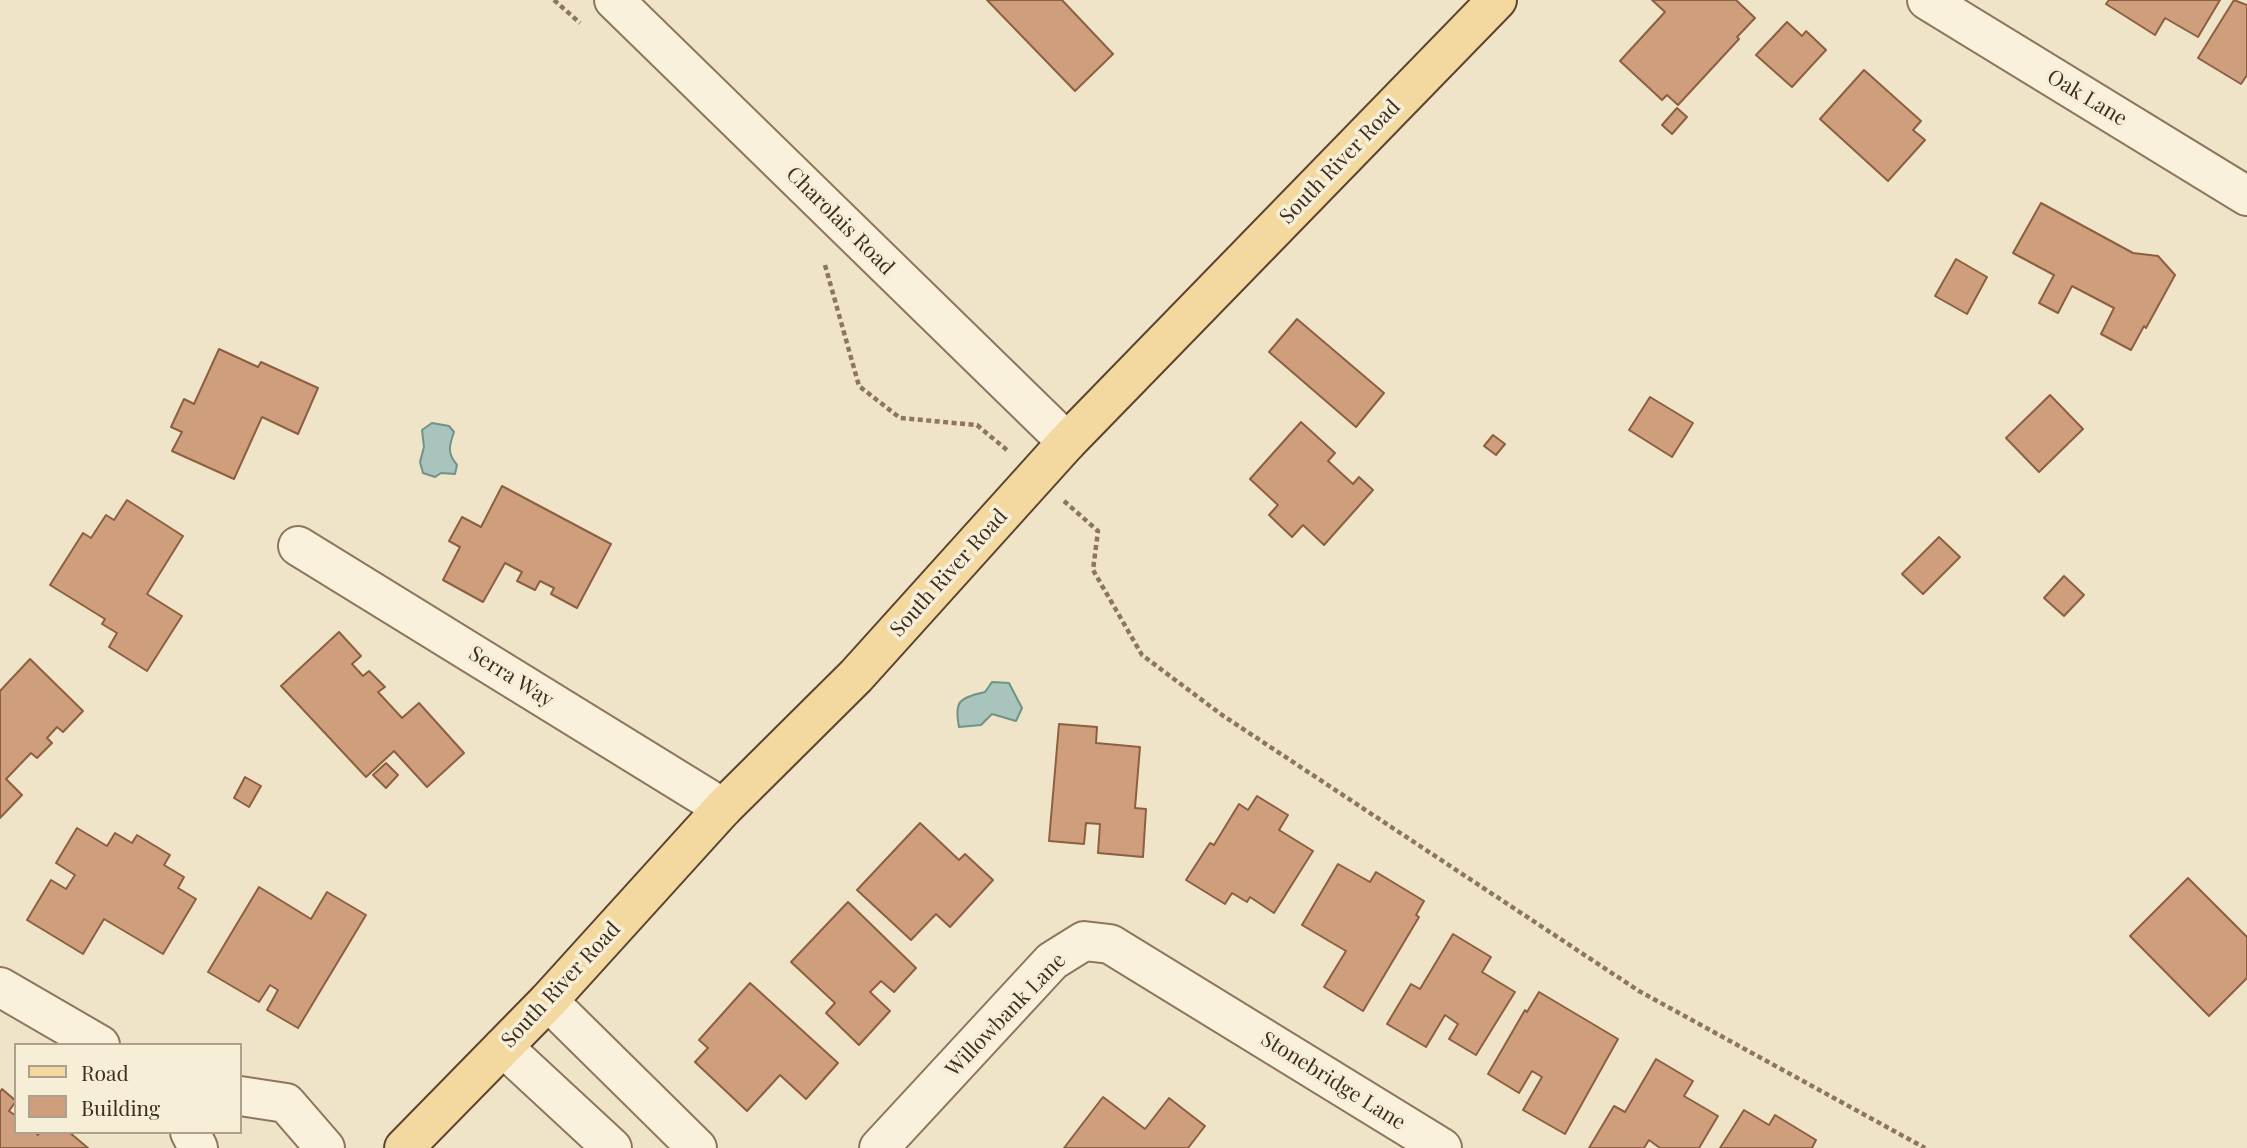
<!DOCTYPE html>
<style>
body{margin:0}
#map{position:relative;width:2247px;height:1148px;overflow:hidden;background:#f0e4c8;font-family:"Playfair Display",serif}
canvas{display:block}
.legend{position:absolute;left:14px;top:1043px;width:228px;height:91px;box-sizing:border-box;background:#f7eed8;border:2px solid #ada18e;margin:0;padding:9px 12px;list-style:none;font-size:21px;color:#3d2e20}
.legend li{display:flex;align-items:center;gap:14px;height:35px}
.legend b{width:35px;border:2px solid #ada18e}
</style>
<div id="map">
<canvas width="2247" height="1148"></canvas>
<ul class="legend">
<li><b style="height:9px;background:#f3d9a0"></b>Road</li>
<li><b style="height:19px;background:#cf9f7d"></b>Building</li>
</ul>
</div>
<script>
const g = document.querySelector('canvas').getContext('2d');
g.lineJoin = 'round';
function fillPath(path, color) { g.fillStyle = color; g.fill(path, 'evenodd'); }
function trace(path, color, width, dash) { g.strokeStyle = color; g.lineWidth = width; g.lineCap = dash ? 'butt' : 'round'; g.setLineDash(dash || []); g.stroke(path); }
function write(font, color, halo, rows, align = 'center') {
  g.font = font + ' "Playfair Display",serif'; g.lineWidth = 7; g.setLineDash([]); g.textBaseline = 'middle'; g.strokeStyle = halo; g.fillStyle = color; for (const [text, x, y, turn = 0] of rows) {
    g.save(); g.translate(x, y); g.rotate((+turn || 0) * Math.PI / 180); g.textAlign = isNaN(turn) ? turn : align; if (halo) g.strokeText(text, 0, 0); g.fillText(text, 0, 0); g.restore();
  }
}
const water = new Path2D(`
 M432,423l17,3 5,6c-5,14 -7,21 3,33l-2,9 -14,-1 -6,4 -12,-4 -3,-11 4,-15 -2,-17z
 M992,682l17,1 13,25 -6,13 -24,-7 -11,11 -22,2c-5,-26 0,-29 26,-35z`);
fillPath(water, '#a9c4bc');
trace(water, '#6f938a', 2);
const building = new Path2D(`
 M987,0h75l51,54 -38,37z
 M1652,0h84l19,18 -18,19 2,2 -61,66 -11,-10 -5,5 -42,-39 45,-49z
 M2109,0h111l-22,37 -33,-19 -10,17 -49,-31z
 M2234,0l13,5v70l-6,9 -43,-26z
 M1787,22l15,14 4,-5 20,19 -34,37 -36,-32z
 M1864,70l57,51 -8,9 12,10 -37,41 -68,-62z
 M1677,108l10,9 -15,17 -10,-9z
 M2041,203l92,50 25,3 17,19 -29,53 -2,-2 -13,24 -30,-16 13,-26 -42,-22 -14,27 -19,-10 15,-28 -41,-22z
 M1956,259l31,18 -20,37 -32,-18z
 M1297,319l87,74 -28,34 -87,-75z
 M219,349l39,18 3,-5 57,26 -20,46 -36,-17 -28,62 -62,-28 10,-19 -11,-5 13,-28 10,5z
 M2050,395l33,34 -44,43 -33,-34z
 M1650,397l43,26 -21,34 -43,-27z
 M1301,422l34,31 -7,8 25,23 6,-7 14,13 -49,55 -21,-20 -11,12 -23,-22 9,-10 -28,-26z
 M1493,435l12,9 -9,11 -12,-9z
 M502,486l109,58 -34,64 -26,-14 3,-6 -14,-7 -5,9 -18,-9 5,-9 -17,-9 -22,39 -40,-22 17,-33 -11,-6 13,-24 19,10z
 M127,500l56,36 -36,58 35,22 -35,55 -38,-24 8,-14 -15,-9 3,-5 -55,-34 33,-52 8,5 15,-23 8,5z
 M1939,537l21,20 -37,37 -21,-20z
 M2064,576l20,19 -20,21 -20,-18z
 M339,632l22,24 -9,8 11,12 6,-5 16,16 -7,5 24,26 17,-15 45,50 -37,34 -33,-36 -28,26 -85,-91z
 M30,659l53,52 -20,21 -6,-5 -10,11 5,5 -15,15 -6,-5 -25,26 16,16 -22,23v-127z
 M1059,724l38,3 -1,16 44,4 -5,61 11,1 -3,48 -45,-4 2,-29 -14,-1 -2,21 -35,-3z
 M386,763l12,12 -12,13 -13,-13z
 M245,777l16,9 -12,21 -15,-9z
 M1257,796l31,19 -9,15 34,21 -39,62 -24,-16 -3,5 -15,-9 -7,11 -39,-24 24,-37 4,2 25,-41 9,6z
 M920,823l39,37 6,-6 28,26 -43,47 -14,-13 -25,26 -54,-50z
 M77,828l30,18 8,-13 17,10 5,-8 33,20 -6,10 20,12 -6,11 18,11 -33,55 -59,-35 -21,35 -56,-34 24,-40 15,9 9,-14 -19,-12z
 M1338,864l32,18 6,-10 48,29 -8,14 3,2 -56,94 -39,-24 22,-36 -44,-26z
 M2188,878l59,59v41l-38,38 -79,-80z
 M259,887l52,32 16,-27 39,23 -68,113 -31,-18 11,-20 -8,-5 -11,17 -51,-30z
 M848,902l68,66 -22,24 -13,-11 -11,11 20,19 -31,34 -33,-32 9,-10 -44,-41z
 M1453,934l38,23 -9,15 33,20 -39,63 -27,-16 9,-15 -13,-9 -19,32 -39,-23 24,-40 9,5z
 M750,983l88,80 -32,36 -26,-24 -33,36 -52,-49 13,-14 -9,-8z
 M1539,992l79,47 -53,95 -42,-24 19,-33 -10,-6 -13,22 -31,-19 37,-64 2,2z
 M1656,1059l37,22 -9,15 34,20 -19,32h-39l-11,-8 -5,8h-55l25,-42 11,6z
 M2,1089l14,12 -7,10 7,5v16h19l3,3 2,-3h29l19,16h-88v-56z
 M1103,1097l42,32 24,-31 36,28 -17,22h-124z
 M1744,1110l25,15 6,-10 41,25 -4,8h-92z`);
fillPath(building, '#cf9f7d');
trace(building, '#8d5f41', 2);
const minor = new Path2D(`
 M614,0l453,442
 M1927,0l320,196
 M298,546l425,262
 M0,987l100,58
 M548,1001l149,147
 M503,1047l109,101
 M240,1096l46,7 39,45
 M190,1132l8,16
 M879,1148l173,-187 32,-20 26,3 332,204`);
const major = new Path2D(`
 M404,1148l144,-147 175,-193 133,-132 211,-234 430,-442`);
trace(minor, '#8d765c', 42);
trace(major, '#5b4430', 42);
trace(new Path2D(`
 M554,0l26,23
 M825,265l34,121 41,32 77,7 31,26
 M1064,501l34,30 -5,39 49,85 80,60 417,276 286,157`), '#8d765c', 4.5, [5, 3.5]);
trace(minor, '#faf1dc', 38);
trace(major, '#f3d9a0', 38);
write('21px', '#3d2e20', '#f7eed8', [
 ["Oak Lane",2087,98,31],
 ["South River Road",1340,162,-46],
 ["Charolais Road",840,221,45],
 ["South River Road",949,573,-48],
 ["Serra Way",511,677,32],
 ["South River Road",561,985,-47],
 ["Willowbank Lane",1006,1015,-46],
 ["Stonebridge Lane",1333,1081,32]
]);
</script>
